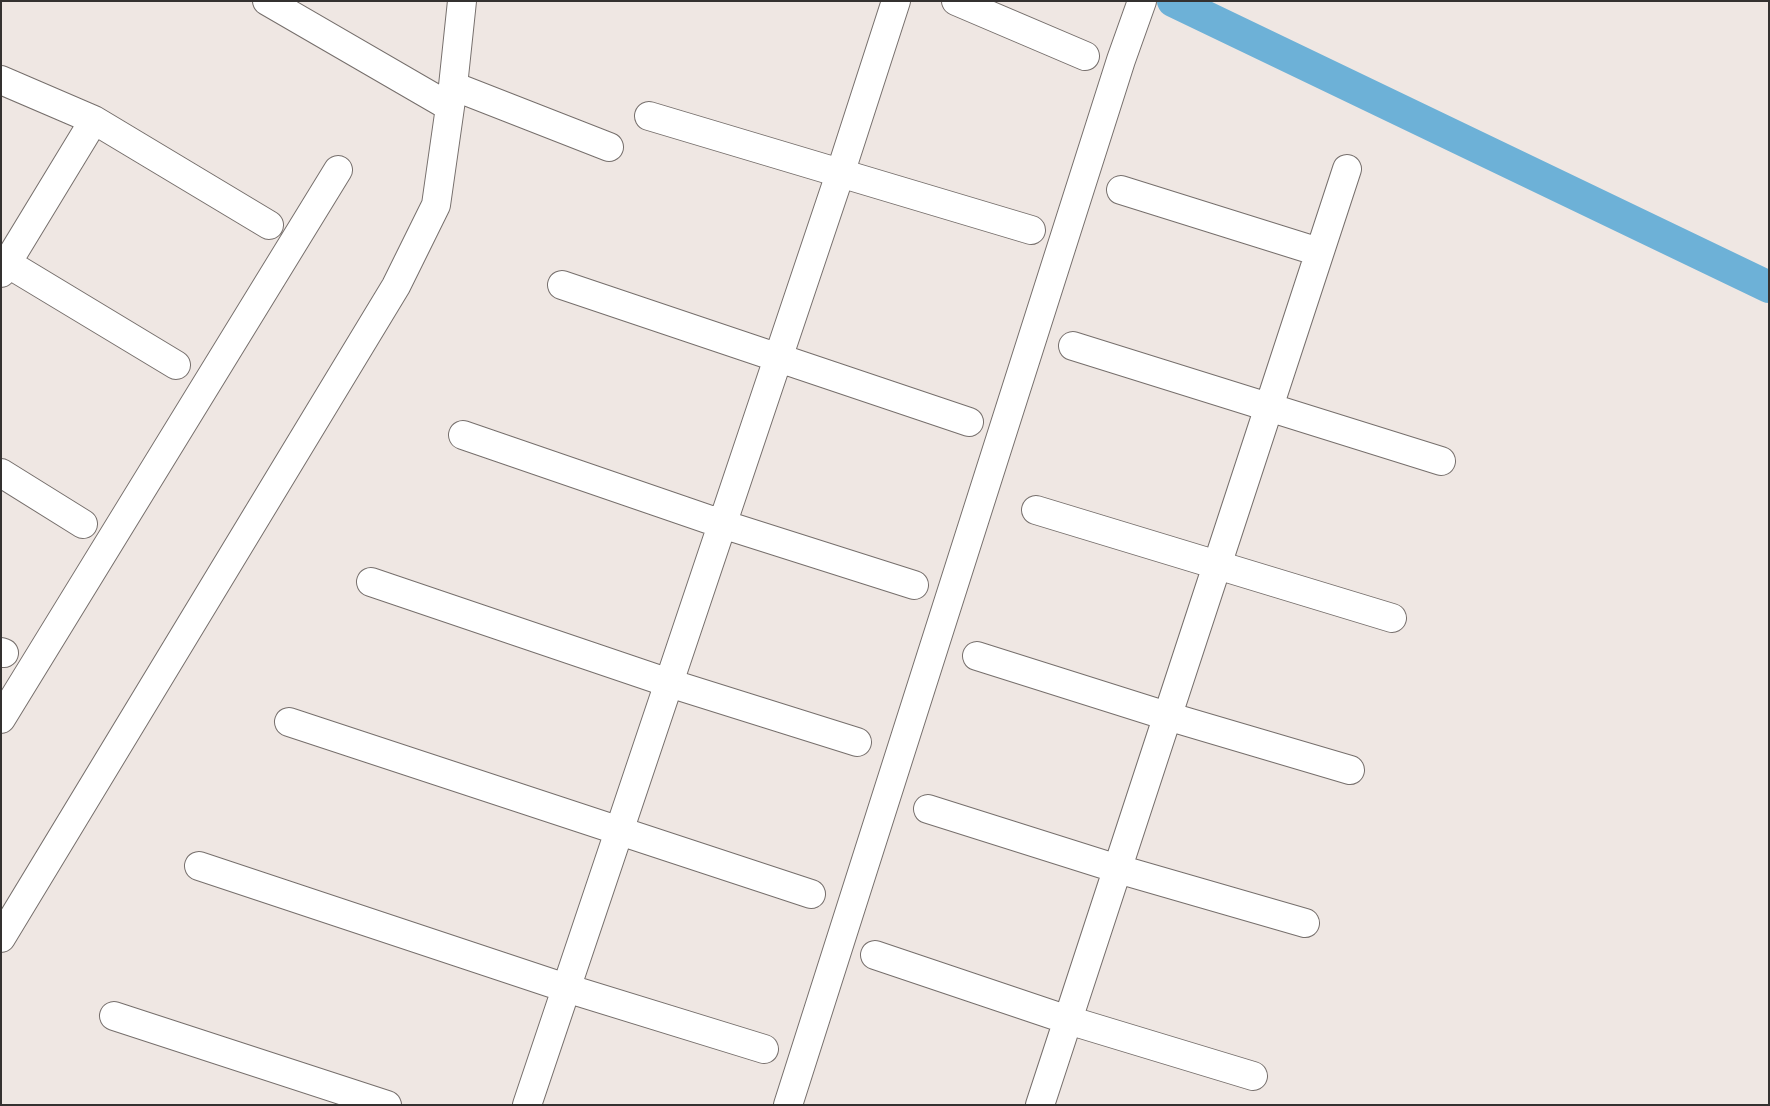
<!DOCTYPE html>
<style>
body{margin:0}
#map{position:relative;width:1770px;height:1106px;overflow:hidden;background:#efe7e3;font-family:Signika,sans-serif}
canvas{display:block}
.frame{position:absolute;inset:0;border:2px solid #343130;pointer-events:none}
</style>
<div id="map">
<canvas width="1770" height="1106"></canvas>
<div class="frame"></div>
</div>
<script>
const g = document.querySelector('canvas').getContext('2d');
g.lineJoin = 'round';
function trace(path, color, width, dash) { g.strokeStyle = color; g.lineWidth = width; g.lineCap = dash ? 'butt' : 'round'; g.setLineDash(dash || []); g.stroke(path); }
trace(new Path2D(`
 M1173,1l596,286`), '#6db1d7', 32);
const minor = new Path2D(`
 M267,1l183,106
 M956,1l129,55
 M1,80l93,40 -93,153
 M453,86l156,61
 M649,116l382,114
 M94,120l175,105
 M1121,190l198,62
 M7,263l169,102
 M562,285l407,137
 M1073,346l368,115
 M463,435l259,89 192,61
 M1,473l82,51
 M1036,510l356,108
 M371,582l298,101 188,59
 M1,652l3,1
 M977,656l190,60 183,54
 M1,719l337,-549
 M289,722l522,172
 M928,809l190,60 187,54
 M199,866l367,122 198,61
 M1,938l395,-652 40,-81 17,-119 9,-85
 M875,955l193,65 185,56
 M114,1016l273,89
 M527,1105l313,-931 56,-173
 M788,1105l333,-1045 21,-59
 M1040,1105l307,-936`);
trace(minor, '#766f6c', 30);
trace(minor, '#fff', 28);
</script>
